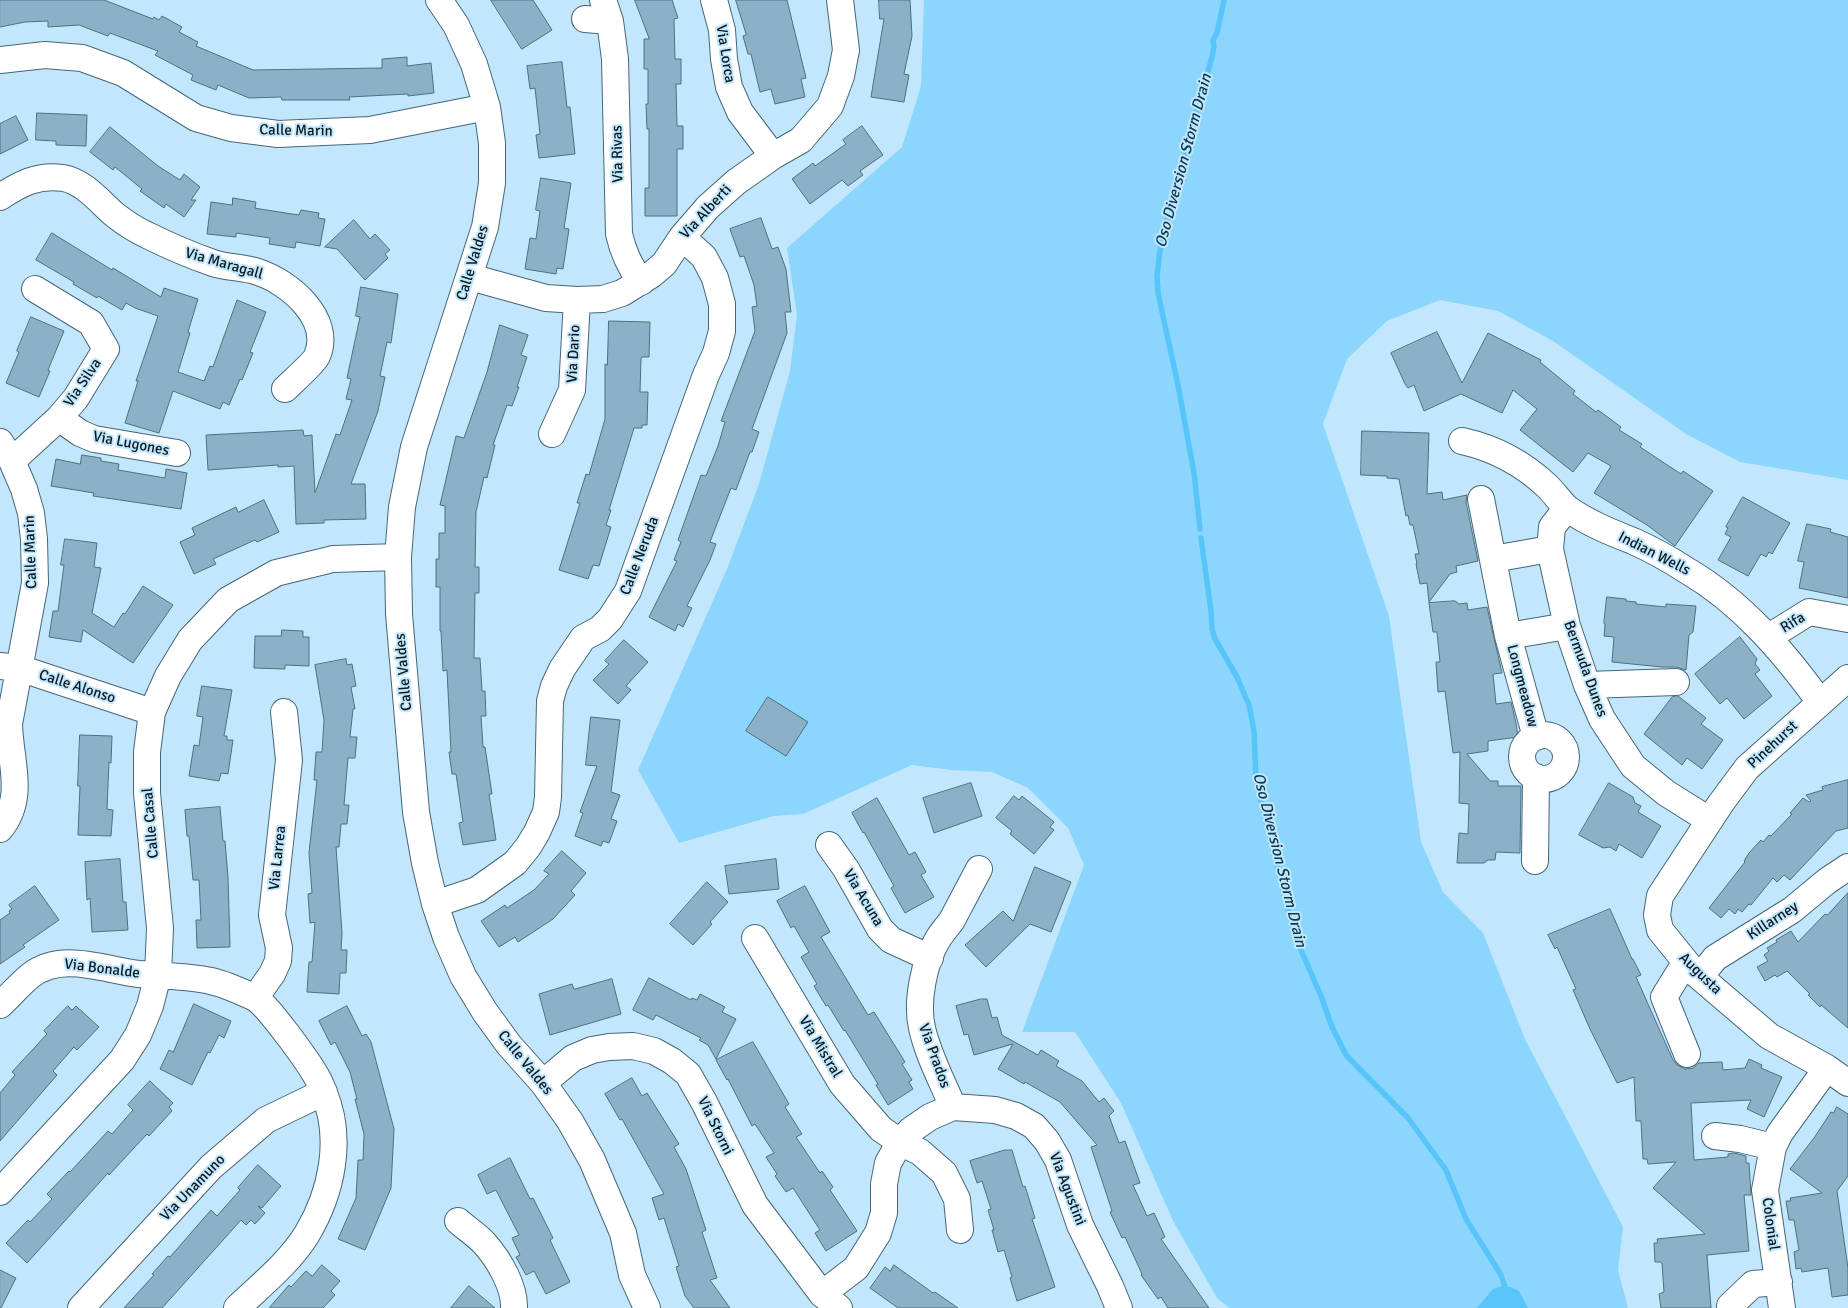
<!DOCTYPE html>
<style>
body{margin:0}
canvas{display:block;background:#c2e7fd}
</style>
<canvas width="1848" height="1308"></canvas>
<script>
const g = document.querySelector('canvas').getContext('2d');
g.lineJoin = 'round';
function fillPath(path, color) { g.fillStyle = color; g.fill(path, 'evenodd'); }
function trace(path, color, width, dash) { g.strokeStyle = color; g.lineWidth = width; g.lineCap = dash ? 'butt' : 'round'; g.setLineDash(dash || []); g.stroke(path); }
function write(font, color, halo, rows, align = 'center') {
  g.font = font + ' Signika,sans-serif'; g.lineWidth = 4; g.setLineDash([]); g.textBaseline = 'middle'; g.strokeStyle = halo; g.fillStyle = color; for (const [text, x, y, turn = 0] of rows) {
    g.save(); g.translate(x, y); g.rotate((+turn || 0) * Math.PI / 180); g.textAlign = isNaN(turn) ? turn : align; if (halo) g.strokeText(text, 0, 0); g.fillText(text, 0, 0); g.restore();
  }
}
fillPath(new Path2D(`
 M924,0h924v480l-108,-18 -54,-28 -133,-93 -55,-30 -58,-11 -53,21 -40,38 -24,65 66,192 32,226 22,50 40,41 42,106 98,188 -5,43 10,38h-399l-12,-10 -44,-77 -52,-118 -46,-71h-53l62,-167 -16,-37 -40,-40 -36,-16 -41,-2 -39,-5 -109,49 -29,2 -95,27 -41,-73 89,-201 32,-85 31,-113 7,-56 -10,-67 115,-101 19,-61z`), '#8cd6fe');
fillPath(new Path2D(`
 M1502,1286l8,1 9,4 9,17h-51l16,-19z`), '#57c4fa');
trace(new Path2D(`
 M1200,529l-6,-56 -16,-88 -20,-92 -1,-17 4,-34 51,-185 2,-11 -1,-6 4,-7 7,-33
 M1201,538l10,73 1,18 3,10 22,38 12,28 5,26 2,50 38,153 27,62 11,31 14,28 62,63 38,52 20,49 35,56 4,12 -1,5`), '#57c4fa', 5.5);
const building = new Path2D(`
 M0,0h104l49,19 1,-2 5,3 3,-4 20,11 -3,5 19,10 -2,4 57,24 129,-2v-9l25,-2v9l24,-3 3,30 -26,3v-2l-59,3 1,3h-68l-1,-3 -32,1 -31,-13 -2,5 -25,-10 2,-5 -38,-20 3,-4 -48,-18 -2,3 -29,-11 -31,2v-6l-23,1 -25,5z
 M491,0h42l19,30 -30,19z
 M635,0h37l6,18 -4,1 1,40h6v25h-5l1,42h6v23h-6v67h-32v-28h4v-59h-2l-1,-25h2v-35h-4v-30h5z
 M736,0h51l19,78 -5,1 4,18 -30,7 -4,-15 -11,3 -9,-38h-3l-5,-18 3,-1z
 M879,0h31l2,36 -8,38 5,1 -5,27 -33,-5 13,-78h-4z
 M562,62l5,45h3l5,47 -36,4 -3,-23 4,-1 -5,-46 -5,1 -3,-23z
 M37,113l50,2 -1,31 -30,-1v-4l-20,-1z
 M16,116l12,24 -28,14v-30z
 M862,126l21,29 -23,16 3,4 -15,11 -6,-6 -32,24 -18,-25 21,-16 2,3 31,-22 -3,-4z
 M110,127l48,39 22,14 4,-6 16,13 -9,13h5l-12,17 -18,-13 -2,4 -24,-17 2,-2 -27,-22 -2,3 -23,-18z
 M541,178l30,5 -7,45 5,1 -6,40 -6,-1 -1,6 -31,-5 5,-31 6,1 4,-28 -4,-1z
 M233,198l23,4 -1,6 5,1 39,6 2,-5 18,3 -1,5 7,1 -5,27 -24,-4 -1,6 -26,-4 1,-6 -34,-5v4l-29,-3 4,-32 21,3z
 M761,218l11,31 6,-2 8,22 5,43h-6l2,21 -35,96 7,3 -7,20h-2l-14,38 -5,-2 -9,23 -12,31 6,2 -6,16 -23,46 5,2 -9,19 -5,-3 -3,7 -26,-14 28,-56 -3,-1 7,-18 -3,-2 23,-65 5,1 12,-30 7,-24 -4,-1 34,-90 -3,-24 5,-1 -3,-21 -10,-29 -4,1 -10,-28z
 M354,220l16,19 5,-5 15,16 -5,4 3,4 -23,22 -28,-31 -12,-2z
 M52,233l60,37 1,-2 48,29 3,-9 34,11 -10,33 2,1 -12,39 26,9 6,-15 3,1 24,-67 29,12 -16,40 3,1 -11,27 -2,-1 -11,26 -6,-3 -3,7 -47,-18 -14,42 -34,-10 13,-42h-2l22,-65 -23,-8 -9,-5 -4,7 -24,-14 -1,2 -24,-14 1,-2 -38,-22z
 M361,287l37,7 -7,49 -4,-1 -7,34 5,1 -7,34 -27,73h14l1,35 -42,1v3l-28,1 -2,-58 -16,1v-2l-70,5 -2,-35 97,-5 1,6 8,-1 3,58 21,-59 4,1 12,-35 -6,-1 5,-20 -4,-1 13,-61 -4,-1z
 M31,317l33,14 -16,39 2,1 -11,26 -33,-14 13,-31 -2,-1z
 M609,321l41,1 -1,35h-7l-1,2 -1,33h8l-1,33h-5v3h-8l-25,82h2l-5,15 5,2 -12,39 -6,-1 -5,14 -29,-9 21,-67h-3l9,-29 3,1 16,-56v-55l2,1z
 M500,325l28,10 -7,20 6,2 -10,30h2l-7,19 -5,-1 -14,40h2l-8,33 -3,-1 -8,35 -1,55h4v26h-4l-1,65h6l2,33h3l1,25h-5l2,31h2l7,47h-3l7,46 -33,5 -4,-22 4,-1 -7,-48h-4l-3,-22h2l-4,-82 -4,1 -2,-40h-1v-44h-4v-28h3v-26h6v-27l-5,-1 16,-69 8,2 23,-66z
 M1437,332l25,51 26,-50 53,27 -1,2 35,29 -2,3 23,18 2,-2 23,17 -2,3 23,14 -2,3 41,27 2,-3 30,20 -38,55 -28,-21 -53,-32 17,-27 -23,-13 -15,19 -53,-42 17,-21 -24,-19 -11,23 -41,-19 -37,17 -10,-26 -6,3 -3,-4 -14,-31z
 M1362,431l67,2 -2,61 15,-2 1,8 24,-5 -1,7 12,59 -22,5 1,6 -7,2 -21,28 -2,-19 -7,1 -4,-20h1l-2,-10h4l-6,-29h-3l-2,-10 -2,1 -7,-37 -12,-1v-2l-26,-1z
 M82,455l19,3v3l18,3 -1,6 47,8 1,-9 21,4 -6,36 -88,-13 1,-3 -43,-7 5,-27 24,5z
 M1743,497l47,26 -18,31 -3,-2 -3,5 -5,-3 -13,22 -30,-16 13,-23 -6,-3 3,-6 -2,-1z
 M264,500l15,32 -22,10 -2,-2 -42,19 3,5 -22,10 -14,-32 15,-7 -3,-7 44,-21 2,5z
 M1807,524l24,5 -1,3 18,5v61l-49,-10 5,-26 -6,-1z
 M65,539l32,4 -3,24 7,1 -9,45 22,14 9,-14 2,1 18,-28 30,19 -40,58 -50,-33 -2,12 -32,-5 4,-26h5l6,-46h-3z
 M1607,597l19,2v2l10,1v2l30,3v-3l30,2 -3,26 -4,3 -3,35 -10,-3h-14l-50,-5 2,-25 -10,-1 1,-11 -1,-2z
 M1455,601l4,3 8,-1 1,7 19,-3 15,66 -9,1 3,30 15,-2 5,21 2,14 -30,4v10l-21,3 23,27h8v5h23l-1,67 -24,-1 -1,8h-7l-4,3h-27l2,-30 9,1 1,-30 -10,-1 1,-51 -7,1 -8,-62 -7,1 -2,-30h4l-3,-30h-4l-4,-29z
 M282,630l21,1v6h6v29l-24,-1v4l-31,-1 1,-32h26z
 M1740,637l17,22 -2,5 5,6 -5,4 17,22 -28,23 -17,-21 -7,6 -25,-30z
 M624,640l24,22 -22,24 5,4 -13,14 -25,-24 16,-16 -4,-3z
 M346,659l1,6 5,-1 4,22 -5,1 4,22h-2l-3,28h7l-2,21h-7l-4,47h5l-2,19h-6l-2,23h-3l6,86 -1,17h6l-1,23h-6l-1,21 -32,-2 2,-30h3l3,-40 -5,1 -2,-29 4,-1 -3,-40 8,-73h-3l2,-28h6l2,-32 -9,-55z
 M202,686l30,4 -8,46h3v4h6l-5,34 -7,-1 -2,8 -30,-5 5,-31 5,1 4,-29 -6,-1z
 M1678,696l28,22 -5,6 22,16 -21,29 -15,-11 -5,7 -38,-31 28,-37z
 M768,697l40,25 -22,34 -40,-25z
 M591,717l29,3 -9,72 9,3 -9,24 6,2 -8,22 -6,-2 -2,5 -26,-10 8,-23 -3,-1 17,-46 -11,-1z
 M80,735l32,1 -1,27 -2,-1 -2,47 6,1 -2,26 -33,-1 2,-49h-2z
 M1848,780v48l-12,3 -46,49 -6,-5 -7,7 -4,-4 -22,27 -2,-1 -7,8 -4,-3 -3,5 -6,-5 -8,9 -12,-10 36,-46 -1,-1 5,-8 12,-13 2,2 6,-7 2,1 21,-22 -2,-1 13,-15 6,4 2,-1 -5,-6 17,-5 -1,-3z
 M971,783l11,33 -48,17 -11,-35z
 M1609,783l24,14 2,6 6,3 -3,6 23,14 -19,32 -23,-14 -3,7 -6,-4 -7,1 -24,-13z
 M1014,796l5,4 3,-4 32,26 -4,5 4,3 -20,24 -24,-20 2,-3 -16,-13z
 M877,798l32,57 6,-3 11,20 -5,3 13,22 -29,16 -14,-25 3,-2 -30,-54 -1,1 -11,-20z
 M220,807l3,34h2l3,36 2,70 -33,1 -1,-28h5l-2,-40h-6l-4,-44h-2l-2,-26z
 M562,851l24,22 -15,18 4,4 -22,24 -35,23 -3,-5 -16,10 -18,-26 24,-16 2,3 27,-18 15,-16 -5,-3z
 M120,859l3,43h3l2,28 -36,2 -2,-34 -3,2 -2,-38z
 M776,859l3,30 -50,5 -4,-28z
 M1035,867l36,15 -20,50 -21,-8 -44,43 -21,-22 38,-34 10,10z
 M707,882l21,20 -18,20 2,2 -19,21 -23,-21z
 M35,886l24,34 -36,25 2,2 -25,17v-44l10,-7 -1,-2 3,-2 -3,-4z
 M805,886l25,46 -9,5 47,78 6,-3 31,50 -3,2 10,16 -3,2 4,7 -25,16 -12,-20 2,-1 -33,-54 -1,1 -16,-26 -2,1 -12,-20 3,-2 -16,-27 8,-5 -15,-26 -3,2 -14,-27z
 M1848,893v135l-27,-23 -1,2 -12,-12 2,-1 -23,-23 -10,6 -2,-2 -10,6 -8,-14 11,-6 -4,-6 5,-4 -2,-3 10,-6 -1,-2 15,-9 7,11 27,-28 2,1z
 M1610,909l22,50h1l8,16 -5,2 37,83 4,5 8,4 8,-1 6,-5 23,-1 1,8 22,-2 4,-9 13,6 -1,3 21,9 -18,40 -17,-8 4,-9 -60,3 3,57 34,-3v-3l6,-1 12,3v7h3l2,32h-7l5,56 -42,4 4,53h-50l-2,-14 5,-2 -2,-29 -2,-1h-5l-1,-19h4l-1,-4 48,-5 -52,-46 23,-26 -28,2 -1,-5h-4l-2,-38h-5l-2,-44 -17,6 -27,-54 -17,-39 3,-1 -19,-42 -2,2 -7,-14z
 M649,978l42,22 1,-2 5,2 3,-6 25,13 -3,5 14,7 -20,40 -8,-14 -9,-5 2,-2 -45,-23 -3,5 -20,-10z
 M612,979l9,35 -71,21 -11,-41 33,-10 2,5z
 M981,999h6l5,19 5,-1 5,18 36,20 3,-5 18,11 -3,5 26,15 17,21 5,-4 10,13 -5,5 10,27 6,-2 15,42 -7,2 14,31 7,-3 11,24 -4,2 48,69h-41l-7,-11 -3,2 -17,-24 1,-1 -17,-37 -3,1 -12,-26 2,-1 -21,-64 6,-2 -37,-43 -35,-20 -1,2 -26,-15 15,-25 -39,11 -6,-21 -4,1 -8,-29z
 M194,1004l37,17 -7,17 -5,-3 -9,18 -2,-1 -16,33 -32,-16 9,-19 4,2z
 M68,1006l4,4 4,-4 23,21 -22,23 -3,-3 -21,24 4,4 -57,66v-48l15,-18 -3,-3 35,-38 -3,-3z
 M347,1006l15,30 4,-2 5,8 23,87 -3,59 -26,62 -27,-11 18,-41 2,-38h5l1,-26 -9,-35h2l-7,-27 -15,-30 -4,3 -12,-24z
 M753,1042l36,62 -4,3 17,27 -6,3 24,36 2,-2 11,16 -3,3 27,41 -31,20 -11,-18 5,-3 -27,-42 -7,4 -11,-16 2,-2 -11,-17 8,-4 -19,-29 -3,2 -24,-47 -1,1 -11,-20z
 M632,1078l10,18 5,-3 32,51 -5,3 12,22 20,61 -4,2 15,46 -7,2 20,28h-36l-9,-12 -9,-29 3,-1 -15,-48 -5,2 -7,-22 12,-4 -42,-75 -2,1 -15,-26z
 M150,1081l23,22 -4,4 3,4 -23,25 -2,-2 -38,41 -1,-2 -81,90 -21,-20 22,-23 2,2 22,-23 -5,-5 22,-23 1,1 38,-41 4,3 21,-24 -5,-5z
 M1837,1107l11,7v62l-11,15 11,77v27l-16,2 -4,-29 -26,4 -1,-4 -5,1 -2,-17 5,-2 -5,-30h-5l-3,-19h5l-1,-3 32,-5 -32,-24 24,-31 17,-26 2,1z
 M1005,1150h7l11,37 2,-1 10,32 -3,1 23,68 -38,14 -7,-23 2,-1 -8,-27 -6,2 -6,-22h2l-6,-20 3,-1 -9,-28 -5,2 -7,-22z
 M510,1158l20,41 3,-1 20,40 -3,2 20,42 -24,12 -12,-23 -8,4 -10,-18 4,-2 -8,-17 7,-3 -23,-45 -9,4 -9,-19z
 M258,1165l23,21 -19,22 -4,-2 7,7 -10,11 -4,-4 -5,5 -5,-5 -79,88h-38l30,-33 -2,-1 16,-18 2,1 41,-47 6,6 23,-26 -2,-2z
 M322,1265l18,16 -9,10 4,4 -12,13h-54l20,-23 2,2 15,-16 6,5z
 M894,1265l39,28 2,-1 23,16h-60l-28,-20 15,-21 5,4z
 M0,1270l16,8 -15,30h-1z
 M469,1286l26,22h-44z`);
fillPath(building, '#8cb0c5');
trace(building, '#4d7083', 1);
const minor = new Path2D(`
 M439,0l17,25 18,39 13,43 5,36v40l-7,44 -71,220 -12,60 -4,50 1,57 17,198 9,51 10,41 11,33 17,39 22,36 24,33 34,38 27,38 22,39 31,73 9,42 15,33
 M603,0l7,21 5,38 4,175c4,18 11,33 22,48
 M714,0l8,30 2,29 5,28 11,25 33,44
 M585,19l25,2
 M0,60l45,-5 37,3 41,15 73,45 35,10 47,6 92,-4 117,-23
 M0,197c20,-13 38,-23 63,-19 20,3 37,24 52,37 9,7 21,15 32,20 22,11 43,20 66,28 15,5 31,4 45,9 31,10 75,47 59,84 -3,7 -25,26 -32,33
 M470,277l76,21 31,2 26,-1 19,-6 29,-18 13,-11 18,-27 26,-30 28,-25 37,-26 28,-16 29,-34 11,-30 5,-26 -6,-50
 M59,418l21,15 14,6 83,14
 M552,434l20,-44 5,-90
 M1462,441c32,7 62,23 86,46 7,7 13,16 20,22 20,14 42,23 65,32 18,8 36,18 53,29 55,32 97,81 134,132
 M0,442l12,19 12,28 7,24 3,26 1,44 -26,141c1,38 17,73 -9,105
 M12,461l47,-43 17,-20 30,-49 -15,-26 -56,-34
 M1481,499l27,137 28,101
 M1567,508l-15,19 -2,22 17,77 20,59 15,34 31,47 33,27 43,27
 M1493,559l57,-10
 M1508,636l59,-10
 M1769,637l40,-25 39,7
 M0,666l19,2 133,44
 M1848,678l-101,90 -26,35 -61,93 -3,19 3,15 34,42 75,64 58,32 21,15
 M1587,685l89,-3
 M1522 757a22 22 0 1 1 44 0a22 22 0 1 1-44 0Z
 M829,845l17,24 34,60 11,11 39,18
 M1535,861l1,-84
 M435,904l42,-14 38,-27 13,-16 9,-15 9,-20 2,-15 2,-96 4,-15 8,-17 21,-31 17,-9 10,-10 18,-28 78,-216 10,-22 6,-22v-27l-7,-26 -11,-21 -22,-20
 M755,938l87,146 39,45 19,13 20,10 24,21 13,26 3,31
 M1685,963l-21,34 23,57
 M1700,977l15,-19 77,-48 35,-29 21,-14
 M255,998l17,-24 6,-13 1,-13 -7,-33 17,-155 -5,-48
 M0,1005c10,-9 19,-20 30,-29 31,-25 74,-6 109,-2 24,2 49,2 72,7 13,3 29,10 42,16 11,5 30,32 38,42 12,17 26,34 33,54 19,46 8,99 -17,141 -17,28 -46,51 -70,74
 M543,1083l30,-25 19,-8 17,-3 24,-1 21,5 18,10 16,13 16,28 51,103 67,89 17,14
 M953,1107c-11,-26 -25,-52 -31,-79 -6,-26 2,-67 16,-89 4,-7 10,-13 14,-19 9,-17 18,-34 27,-51
 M1715,1136l25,3 33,8
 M0,1192l122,-132 16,-25 12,-29 8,-31 2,-47 -13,-135v-41l5,-40 16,-36 22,-36 38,-40 48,-27 57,-14 65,-2
 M458,1221c9,8 20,15 27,23 14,16 30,43 29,64
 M822,1294l34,-26 22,-35 6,-20v-29l4,-21 12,-21 11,-12 19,-13 23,-10 42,3 21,6 18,10 13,15 11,19 22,65 30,61 9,22
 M1730,1306l23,-22 26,-2
 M81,1308l130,-141 55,-47 58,-28
 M1782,1308l-17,-118 8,-43 7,-14 47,-65`);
trace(minor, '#456679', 28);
trace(minor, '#fff', 26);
write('15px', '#0a181f', '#c2e7fd', [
 ["Via Lorca",725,54,81],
 ["Calle Marin",296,131,1],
 ["Via Rivas",618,154,-91],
 ["Via Alberti",706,212,-47],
 ["Calle Valdes",473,263,-73],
 ["Via Maragall",224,264,16],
 ["Via Dario",574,354,-87],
 ["Via Silva",83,383,-56],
 ["Via Lugones",131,444,11],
 ["Calle Marin",31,552,-92],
 ["Indian Wells",1654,554,27],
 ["Calle Neruda",640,556,-69],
 ["Rifa",1793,623,-31],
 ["Bermuda Dunes",1585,669,70],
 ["Calle Valdes",404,672,-95],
 ["Longmeadow",1522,686,75],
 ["Calle Alonso",77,687,18],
 ["Pinehurst",1773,745,-43],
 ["Calle Casal",151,823,-95],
 ["Via Larrea",278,858,-84],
 ["Via Acuna",863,898,59],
 ["Killarney",1773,921,-33],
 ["Via Bonalde",102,969,7],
 ["Augusta",1700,974,44],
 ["Via Mistral",820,1047,59],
 ["Via Prados",934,1056,70],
 ["Calle Valdes",525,1063,51],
 ["Via Storni",715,1126,64],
 ["Via Unamuno",193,1188,-46],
 ["Via Agustini",1067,1189,69],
 ["Colonial",1770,1224,82]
]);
write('italic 16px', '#0a3a50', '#c2e7fd', [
 ["Oso Diversion Storm Drain",1184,161,-75],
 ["Oso Diversion Storm Drain",1279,860,76]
]);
</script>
